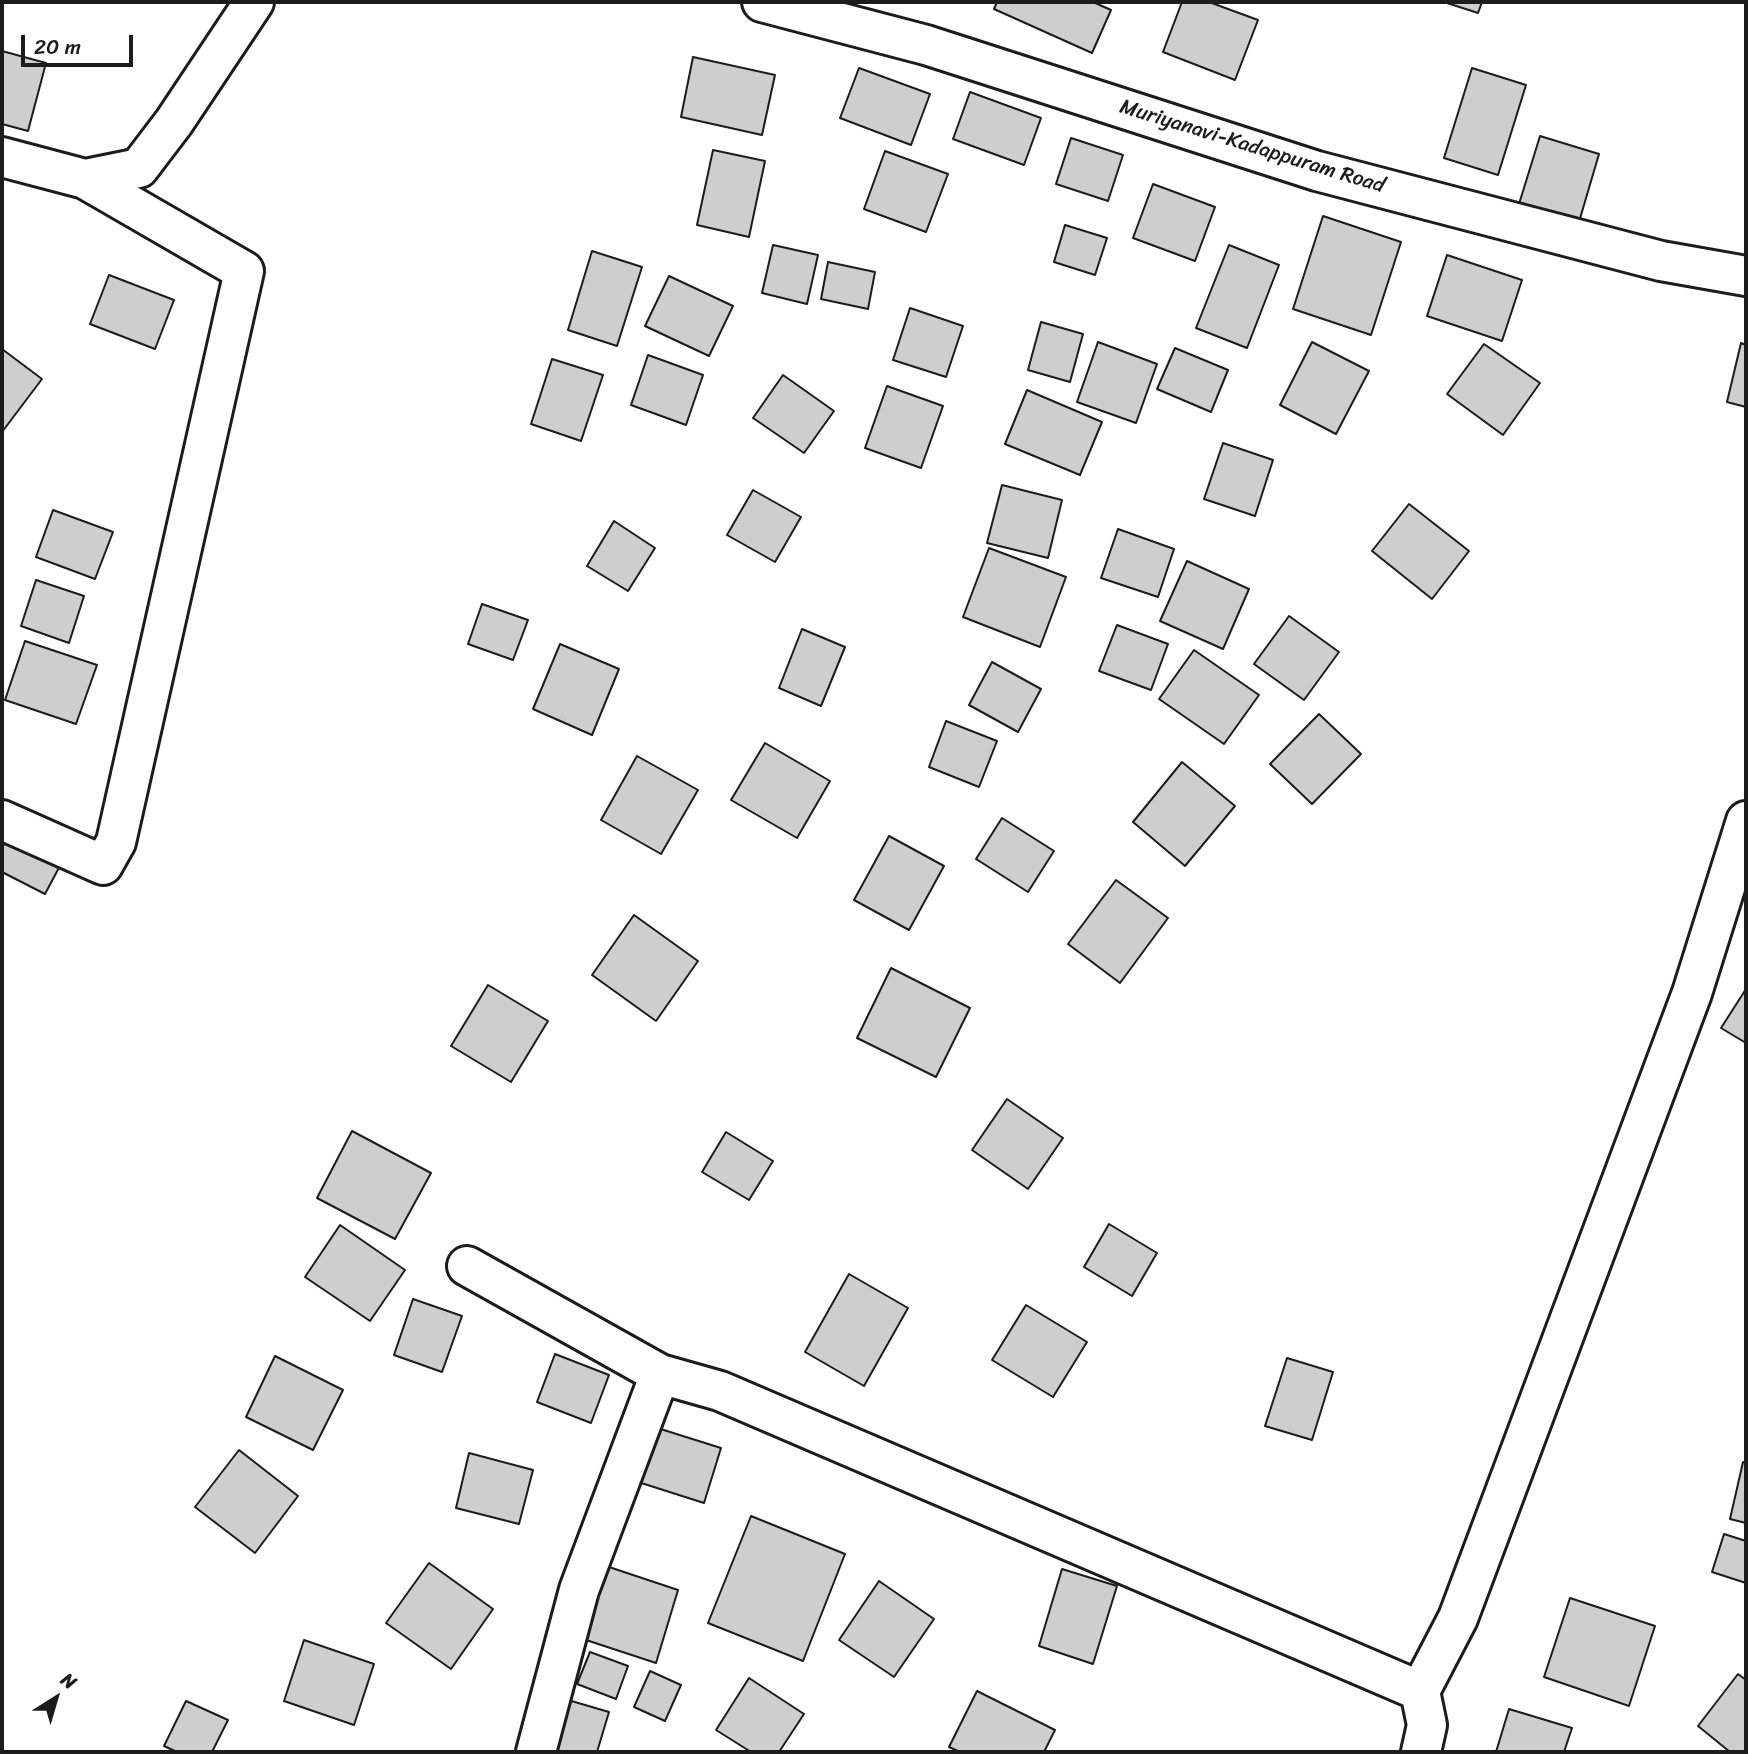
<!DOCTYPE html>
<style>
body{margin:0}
#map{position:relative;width:1748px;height:1754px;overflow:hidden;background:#fff;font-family:Sriracha,sans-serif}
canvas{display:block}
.frame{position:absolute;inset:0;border:4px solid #1c1c1c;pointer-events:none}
.north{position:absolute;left:21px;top:1663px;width:70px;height:70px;-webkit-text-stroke:5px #fff;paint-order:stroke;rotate:37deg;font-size:19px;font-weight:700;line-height:28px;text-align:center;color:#1c1c1c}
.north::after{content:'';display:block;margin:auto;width:24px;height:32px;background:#1c1c1c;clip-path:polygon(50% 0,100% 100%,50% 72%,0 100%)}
.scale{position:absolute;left:21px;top:35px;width:112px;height:32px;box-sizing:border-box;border:4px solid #1c1c1c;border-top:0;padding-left:9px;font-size:21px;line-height:24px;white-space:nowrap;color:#1c1c1c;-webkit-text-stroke:5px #fff;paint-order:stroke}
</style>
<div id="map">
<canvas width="1748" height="1754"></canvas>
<div class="frame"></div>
<div class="north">N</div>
<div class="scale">20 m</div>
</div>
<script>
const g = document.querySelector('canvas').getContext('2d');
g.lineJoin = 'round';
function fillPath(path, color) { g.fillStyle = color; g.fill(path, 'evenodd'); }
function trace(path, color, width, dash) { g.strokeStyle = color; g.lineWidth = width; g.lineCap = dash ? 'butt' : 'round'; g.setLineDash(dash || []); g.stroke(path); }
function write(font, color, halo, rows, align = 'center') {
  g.font = font + ' Sriracha,sans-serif'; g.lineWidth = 5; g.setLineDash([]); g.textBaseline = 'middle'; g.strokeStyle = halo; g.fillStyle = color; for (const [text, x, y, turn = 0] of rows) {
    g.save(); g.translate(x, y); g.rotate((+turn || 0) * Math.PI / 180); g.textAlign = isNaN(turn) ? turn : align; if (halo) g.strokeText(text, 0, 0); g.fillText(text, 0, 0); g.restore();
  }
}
const building = new Path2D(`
 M997,2h96l18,8 -19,43 -98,-44z
 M1182,2h27l49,18 -23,60 -72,-28z
 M1444,2h38l-4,11z
 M2,51l44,12 -18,68 -26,-7z
 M693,57l82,18 -13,60 -81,-18z
 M859,68l71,26 -19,51 -71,-27z
 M1472,68l54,17 -28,90 -54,-17z
 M970,92l71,26 -17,47 -71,-26z
 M1540,136l59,18 -20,68 -60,-18z
 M1071,138l52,17 -15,46 -52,-17z
 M713,150l52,11 -16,76 -52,-12z
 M885,151l63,23 -22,58 -62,-23z
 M1153,184l62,23 -20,54 -62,-23z
 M1323,216l78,26 -30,93 -78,-26z
 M1065,225l42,13 -12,37 -41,-13z
 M773,245l45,10 -11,49 -45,-11z
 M1229,245l50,20 -32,83 -51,-20z
 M592,251l50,16 -25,79 -49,-16z
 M1447,255l75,25 -20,61 -75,-25z
 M828,262l47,10 -7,37 -47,-10z
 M109,275l65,25 -19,49 -65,-25z
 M669,276l64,30 -24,50 -64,-30z
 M910,308l53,18 -17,51 -53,-17z
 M1041,322l42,12 -13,48 -42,-12z
 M1098,342l59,22 -21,59 -59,-21z
 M1312,342l57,29 -33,63 -56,-29z
 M1741,343l5,2v62l-19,-5z
 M1484,344l56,39 -37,52 -56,-41z
 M1175,348l53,22 -17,42 -54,-23z
 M2,349l40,30 -40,53z
 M648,355l55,20 -17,50 -55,-20z
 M552,359l51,16 -22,66 -50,-17z
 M783,375l51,36 -30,42 -51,-35z
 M887,386l56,20 -22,62 -56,-20z
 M1027,390l75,32 -22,53 -75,-31z
 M1223,443l50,17 -18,56 -51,-17z
 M1002,485l60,15 -14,58 -61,-15z
 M753,490l48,27 -26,45 -48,-27z
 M1409,504l60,47 -37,48 -60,-48z
 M53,510l60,22 -18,47 -59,-22z
 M614,521l41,27 -27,43 -41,-25z
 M1118,529l56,20 -16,48 -57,-19z
 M989,548l77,29 -26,70 -77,-30z
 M1187,561l62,28 -26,60 -63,-28z
 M36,580l48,16 -15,47 -48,-17z
 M482,604l46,16 -15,40 -45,-16z
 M1289,616l50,36 -35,48 -50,-36z
 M1117,625l51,19 -17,46 -52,-19z
 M802,629l43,18 -24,59 -42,-18z
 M25,641l72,24 -21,59 -71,-24z
 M560,644l59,25 -27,66 -59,-26z
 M1194,650l65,45 -35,49 -65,-45z
 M992,662l49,27 -23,43 -49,-27z
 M1319,714l42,40 -49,50 -42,-40z
 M946,721l51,20 -18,46 -50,-20z
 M765,743l65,38 -33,57 -66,-38z
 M637,756l61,34 -37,64 -60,-34z
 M1182,762l53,44 -50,60 -52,-44z
 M1002,818l52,33 -26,41 -52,-33z
 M9,834l53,28 -17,32 -43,-22v-24z
 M889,836l55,30 -35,64 -55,-30z
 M1116,880l52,38 -48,65 -52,-39z
 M634,915l64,46 -42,60 -64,-46z
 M891,968l79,40 -34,69 -79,-39z
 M488,985l60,36 -37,61 -60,-36z
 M1746,989v54l-25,-15z
 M1007,1099l56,39 -35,51 -56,-39z
 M352,1131l79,42 -36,66 -78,-41z
 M726,1132l47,29 -24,39 -47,-28z
 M1109,1224l48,29 -25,43 -48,-29z
 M340,1225l65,45 -35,51 -65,-44z
 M849,1274l59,34 -44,78 -59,-34z
 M413,1299l49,17 -20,56 -48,-17z
 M1026,1305l61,37 -34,55 -61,-37z
 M555,1354l54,21 -18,48 -54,-21z
 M275,1356l68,34 -30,60 -67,-33z
 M1287,1358l46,14 -21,68 -47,-14z
 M651,1426l70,22 -17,55 -69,-22z
 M239,1450l59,46 -43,57 -60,-46z
 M469,1453l64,17 -14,54 -63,-16z
 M1743,1462l3,1v60l-16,-4z
 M751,1516l94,38 -42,107 -95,-38z
 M1724,1534l22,7v42l-34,-11z
 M429,1563l64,46 -42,60 -65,-46z
 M606,1566l72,24 -22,73 -73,-24z
 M1062,1569l55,17 -24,78 -54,-18z
 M879,1581l55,38 -40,58 -55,-37z
 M1570,1598l85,28 -26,80 -85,-29z
 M304,1640l70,24 -20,61 -70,-24z
 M590,1652l38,14 -12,33 -39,-15z
 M650,1671l31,14 -16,36 -31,-14z
 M1738,1674l8,6v72h-16l-32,-26z
 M749,1678l55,36 -25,38h-28l-35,-22z
 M977,1691l78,39 -11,22h-84l-11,-5z
 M568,1700l41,12 -12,40h-43z
 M186,1701l42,19 -16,32h-35l-13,-6z
 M1509,1709l63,19 -8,24h-68z`);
fillPath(building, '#cecece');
trace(building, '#1c1c1c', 2);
const minor = new Path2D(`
 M762,2l164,43 391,126 344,90 85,15
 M2,157l83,22 54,-11 35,-46 80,-120
 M2,820l101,45 13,-23 128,-571 -159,-92
 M467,1266l193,108 60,17 700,300
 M536,1752l43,-162 81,-216
 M1421,1752l6,-27 -7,-34 38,-73 234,-625 54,-172`);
trace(minor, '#1c1c1c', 44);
trace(minor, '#fff', 38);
write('21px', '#1c1c1c', '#fff', [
 ["Muriyanavi-Kadappuram Road",1252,147,17]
]);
</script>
